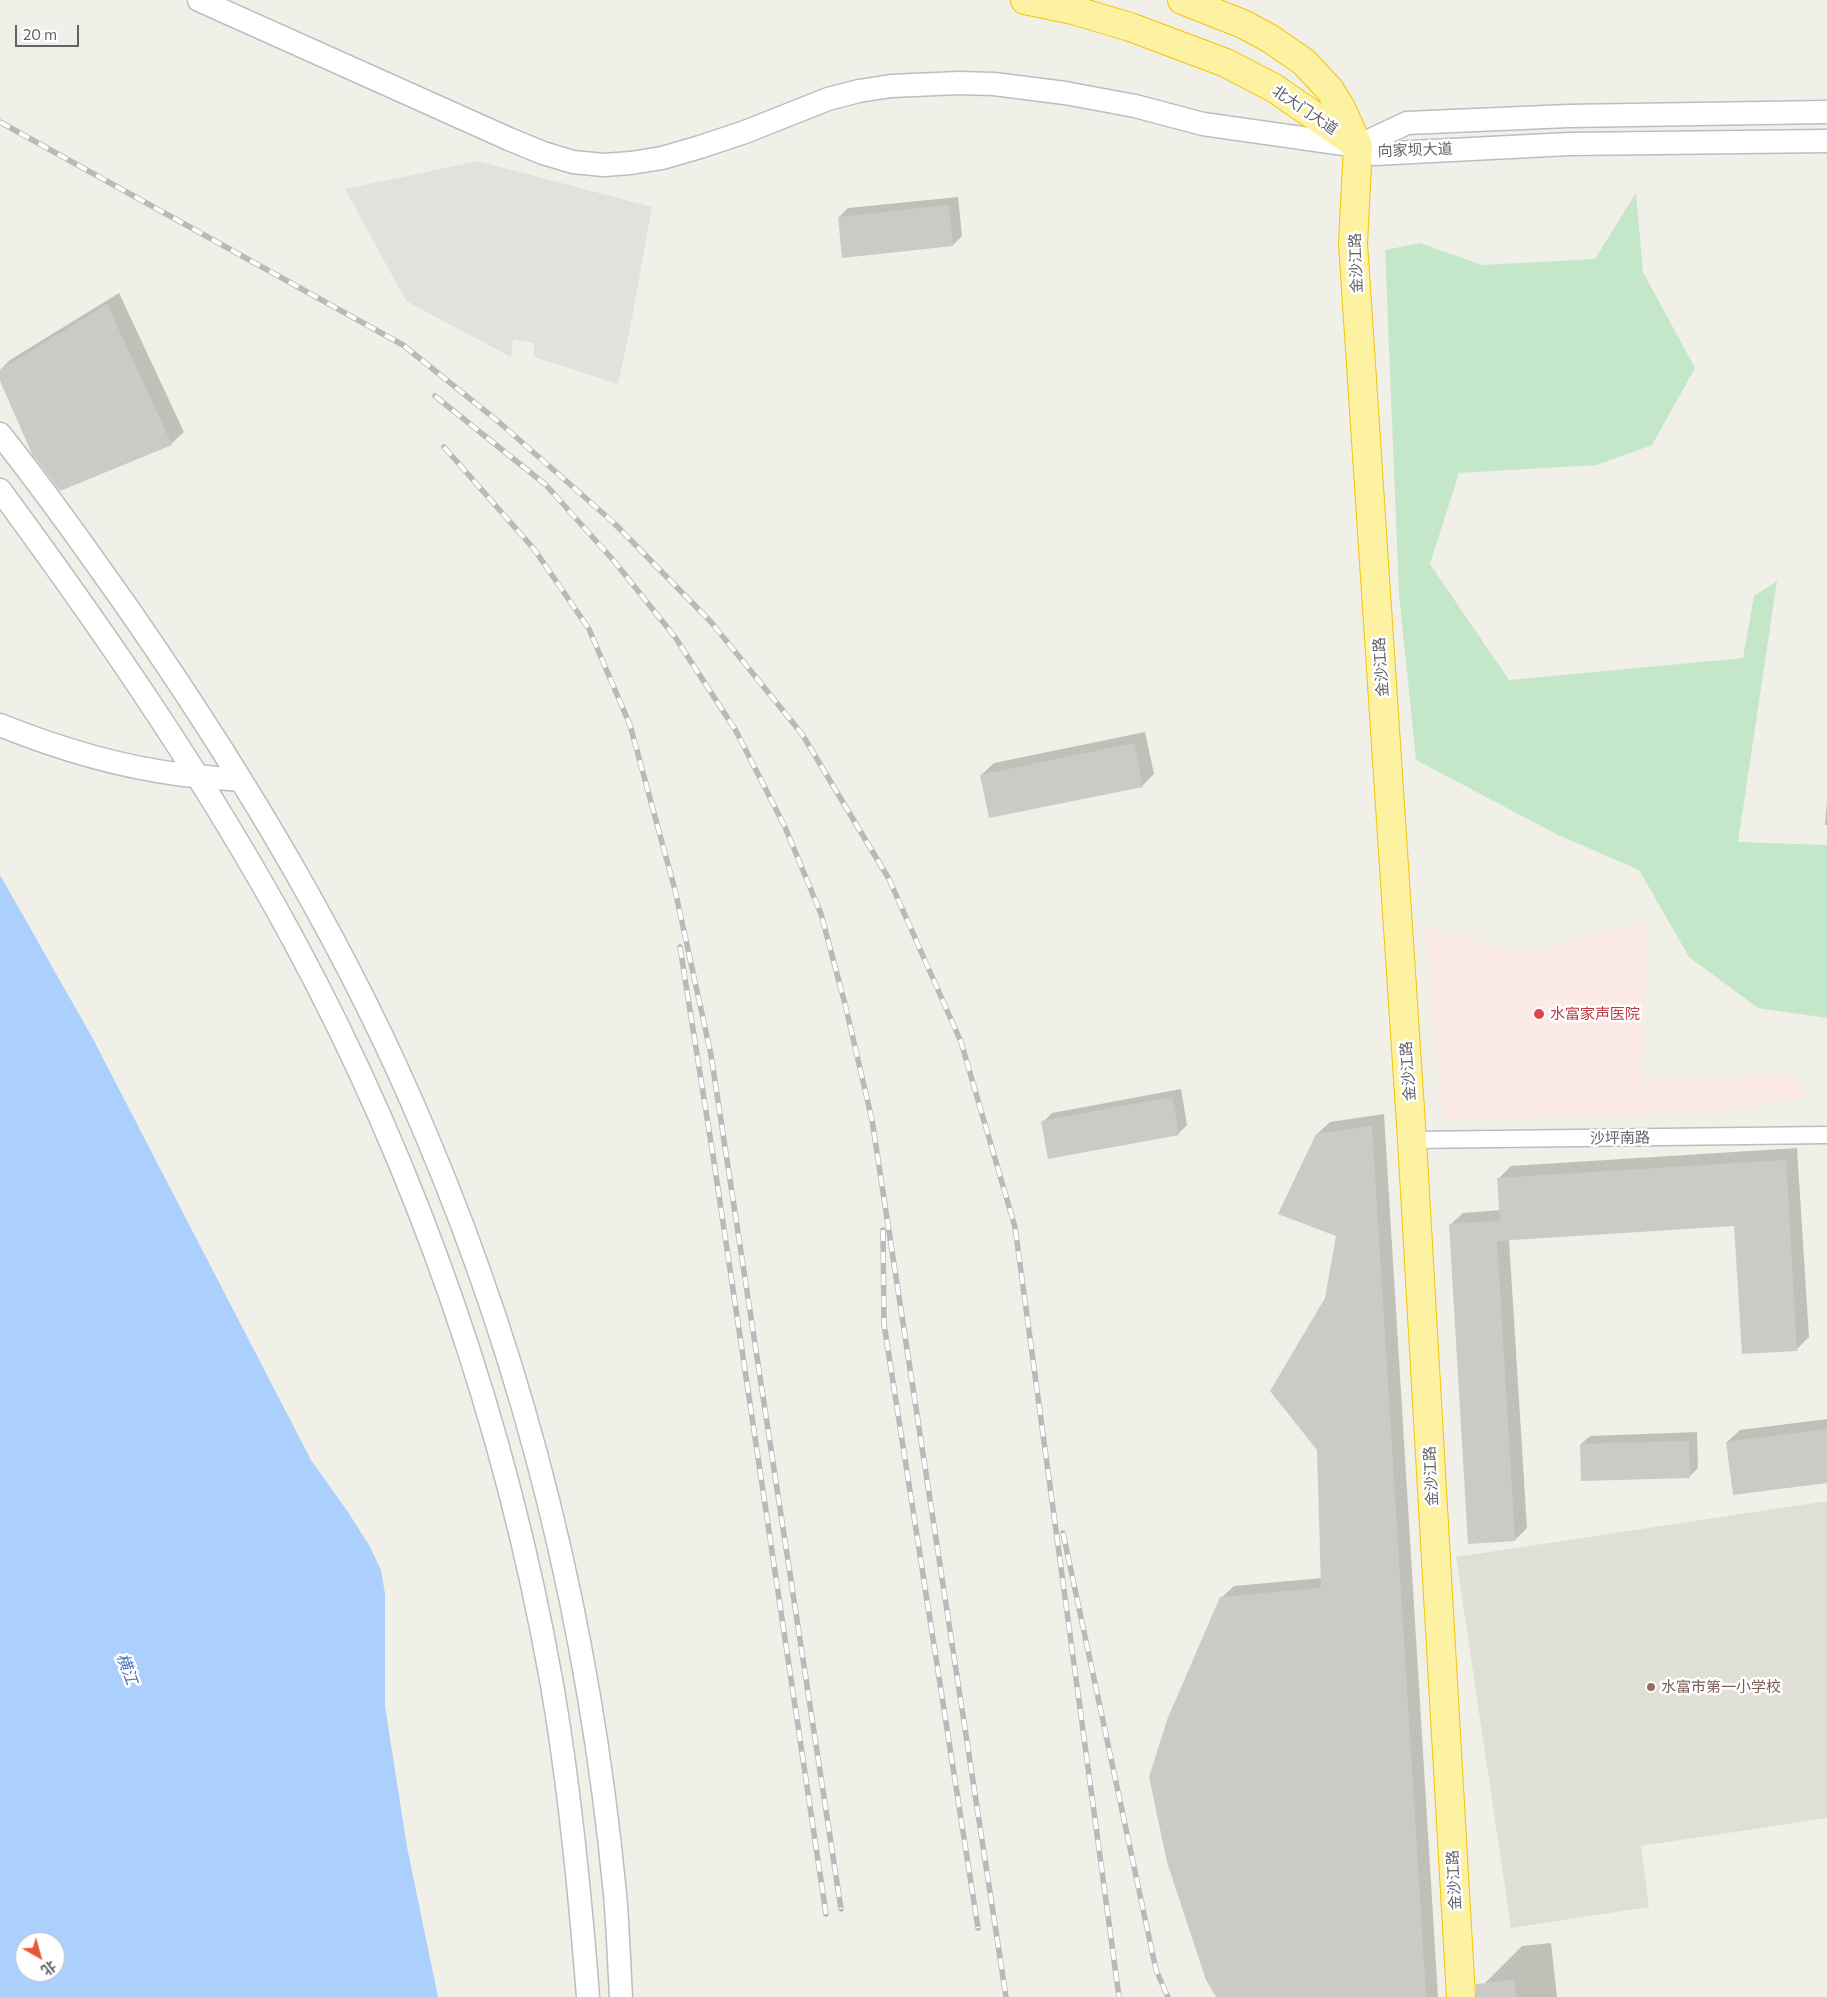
<!DOCTYPE html>
<meta charset="utf-8">
<style>
body{margin:0}
#map{position:relative;width:1827px;height:1997px;overflow:hidden;background:#f1f0e8;font-family:Commissioner,"Noto Sans SC",sans-serif}
canvas{display:block}
.north{position:absolute;left:15px;top:1932px;width:50px;height:50px;box-sizing:border-box;background:#fff;border:1px solid #bfc0c2;border-radius:50%;rotate:142deg;font-size:14px;font-weight:700;line-height:20px;text-align:center;color:#5f6267}
.north::after{content:'';display:block;margin:auto;width:18px;height:22px;background:#e75838;clip-path:polygon(50% 0,100% 100%,50% 72%,0 100%)}
.scale{position:absolute;left:15px;top:25px;width:64px;height:22px;box-sizing:border-box;border:2px solid #5f6267;border-top:0;padding-left:6px;font-size:15px;line-height:18px;white-space:nowrap;color:#5f6267;-webkit-text-stroke:4px #fff;paint-order:stroke}
</style>
<div id="map">
<canvas width="1827" height="1997"></canvas>
<div class="north">北</div>
<div class="scale">20 m</div>
</div>
<script>
const g = document.querySelector('canvas').getContext('2d');
g.lineJoin = 'round';
function fillPath(path, color) { g.fillStyle = color; g.fill(path, 'evenodd'); }
function trace(path, color, width, dash) { g.strokeStyle = color; g.lineWidth = width; g.lineCap = dash ? 'butt' : 'round'; g.setLineDash(dash || []); g.stroke(path); }
function write(font, color, halo, rows, align = 'center') {
  g.font = font + ' Commissioner,"Noto Sans SC",sans-serif'; g.lineWidth = 5; g.setLineDash([]); g.textBaseline = 'middle'; g.strokeStyle = halo; g.fillStyle = color; for (const [text, x, y, turn = 0] of rows) {
    g.save(); g.translate(x, y); g.rotate((+turn || 0) * Math.PI / 180); g.textAlign = isNaN(turn) ? turn : align; if (halo) g.strokeText(text, 0, 0); g.fillText(text, 0, 0); g.restore();
  }
}
fillPath(new Path2D(`
 M478,161l174,46 -22,122 -12,55 -84,-27v-14l-21,-3 -2,17 -105,-56 -61,-112z`), '#e3e1dc');
fillPath(new Path2D(`
 M1827,1501v317l-186,28 8,61 -138,21 -55,-371z`), '#e0dfd6');
fillPath(new Path2D(`
 M1647,922l-5,157 150,-4 16,22 -97,16 -268,6 -18,-192 100,27z`), '#fceae6');
fillPath(new Path2D(`
 M1636,193l7,79 52,96 -43,77 -55,20 -138,8 -29,91 79,116 234,-22 11,-62 23,-15 -39,261 89,3v173l-69,-10 -69,-51 -50,-87 -81,-35 -142,-75 -17,-166 -14,-344 35,-7 62,22 113,-6z`), '#c5e7c9');
fillPath(new Path2D(`
 M0,875l92,162 219,423 37,52 21,33 12,25 4,24v112l22,141 31,150h-438zM25,1942h30v30h-30z`), '#abd0fd');
fillPath(new Path2D(`
 M958,197l4,39 -9,9 -114,-28 9,-9z
 M119,293l65,139 -13,12 -111,45 -60,-112v-7l10,-10z
 M1145,732l9,42 -12,12 -161,-11 13,-12z
 M1827,800v25h-2z
 M1181,1089l6,36 -9,9 -135,-12 9,-9z
 M1384,1114l54,883h-221l4,-399 13,-12 88,-8 4,-280 11,-63 -20,-101 13,-12z
 M1797,1148l12,189 -13,13 -60,-125 -227,14 18,289 -12,12 -65,-315 13,-12 38,-3 -2,-32 12,-12z
 M1827,1419v63l-100,-40 13,-12z
 M1697,1432l1,36 -9,9 -108,-33 9,-8z
 M1551,1943l6,54h-71l-1,-14 37,-37z`), '#0003');
fillPath(new Path2D(`
 M949,205l4,41 -111,12 -4,-41z
 M107,304l65,141 -112,46 -28,-37 -32,-73v-11z
 M1134,743l9,44 -154,31 -9,-43z
 M1172,1097l7,38 -131,24 -7,-38z
 M1372,1126l54,871h-210l-10,-17 -39,-118 -18,-85 18,-57 53,-123 101,-9 -4,-138 -47,-59 55,-93 11,-62 -58,-22 38,-80z
 M1786,1160l11,191 -55,3 -8,-128 -237,15 18,300 -47,3 -19,-320 51,-3 -3,-43z
 M1827,1429v54l-94,12 -7,-53z
 M1689,1441l1,37 -109,3 -1,-37z
 M1514,1980l2,17h-40v-13z`), '#cccac4');
const minor = new Path2D(`
 M1412,1140l415,-5`);
const secondary = new Path2D(`
 M199,0l310,139 34,14 30,9 31,3 27,-2 31,-5 38,-11 45,-15 83,-33 31,-8 32,-5 68,-3 35,1 71,9 70,13 68,18 155,22 16,8 195,-10 258,-3
 M1358,146l49,-23 161,-7 259,-4
 M0,434c46,58 89,119 132,180 114,165 218,338 295,523 102,241 163,497 188,757 3,34 4,69 6,103
 M0,490c106,144 208,292 293,449 126,233 213,486 259,746 18,104 28,208 36,312
 M0,725c57,23 116,41 177,49 21,3 43,4 64,6`);
const trunk = new Path2D(`
 M1025,0l48,10 57,17 96,36 48,25 83,57
 M1182,0l61,24 26,14 35,24 26,28 11,18 17,38 -5,97 59,897 49,857`);
trace(minor, '#babcc1', 19);
trace(secondary, '#bbbdc3', 25);
trace(trunk, '#f4c305', 30);
trace(minor, '#fff', 16);
trace(secondary, '#fff', 22);
trace(trunk, '#fcf2a2', 28);
const rail = new Path2D(`
 M0,122l403,223 97,78 113,99 98,100 91,112 87,145 72,163 54,185 104,770
 M435,396l111,89 68,76 61,76 61,94 49,96 36,87 24,90 27,116 134,877
 M444,447l90,102 55,80 41,96 45,165 36,165 130,854
 M680,947l34,215 112,752
 M883,1230l1,94 94,604
 M1063,1533l93,437 12,27`);
trace(rail, '#b8b9b9', 5.5);
trace(rail, '#fff', 4, [11]);
for (const [x, y, r, color] of [
 [1539,1014,6,"#e0444e"],
 [1651,1687,5,"#8d6e63"]
]) { const dot = new Path2D(); dot.arc(x, y, r, 0, 2 * Math.PI); g.fillStyle = color; g.fill(dot); trace(dot, '#fff', 2); }
write('15px', '#5f6267', '#fff', [
 ["北大门大道",1305,110,34],
 ["向家坝大道",1415,150,-2],
 ["金沙江路",1356,263,-92],
 ["金沙江路",1381,667,-94],
 ["金沙江路",1408,1071,-94],
 ["沙坪南路",1620,1138,-1],
 ["金沙江路",1431,1476,-93],
 ["金沙江路",1454,1880,-93]
]);
write('15px', '#be3a42', '#fff', [
 ["水富家声医院",1550,1014]
], 'left');
write('15px', '#785e54', '#fff', [
 ["水富市第一小学校",1661,1687]
], 'left');
write('italic 16px', '#4974ba', '#fff', [
 ["横江",127,1669,70]
]);
</script>
